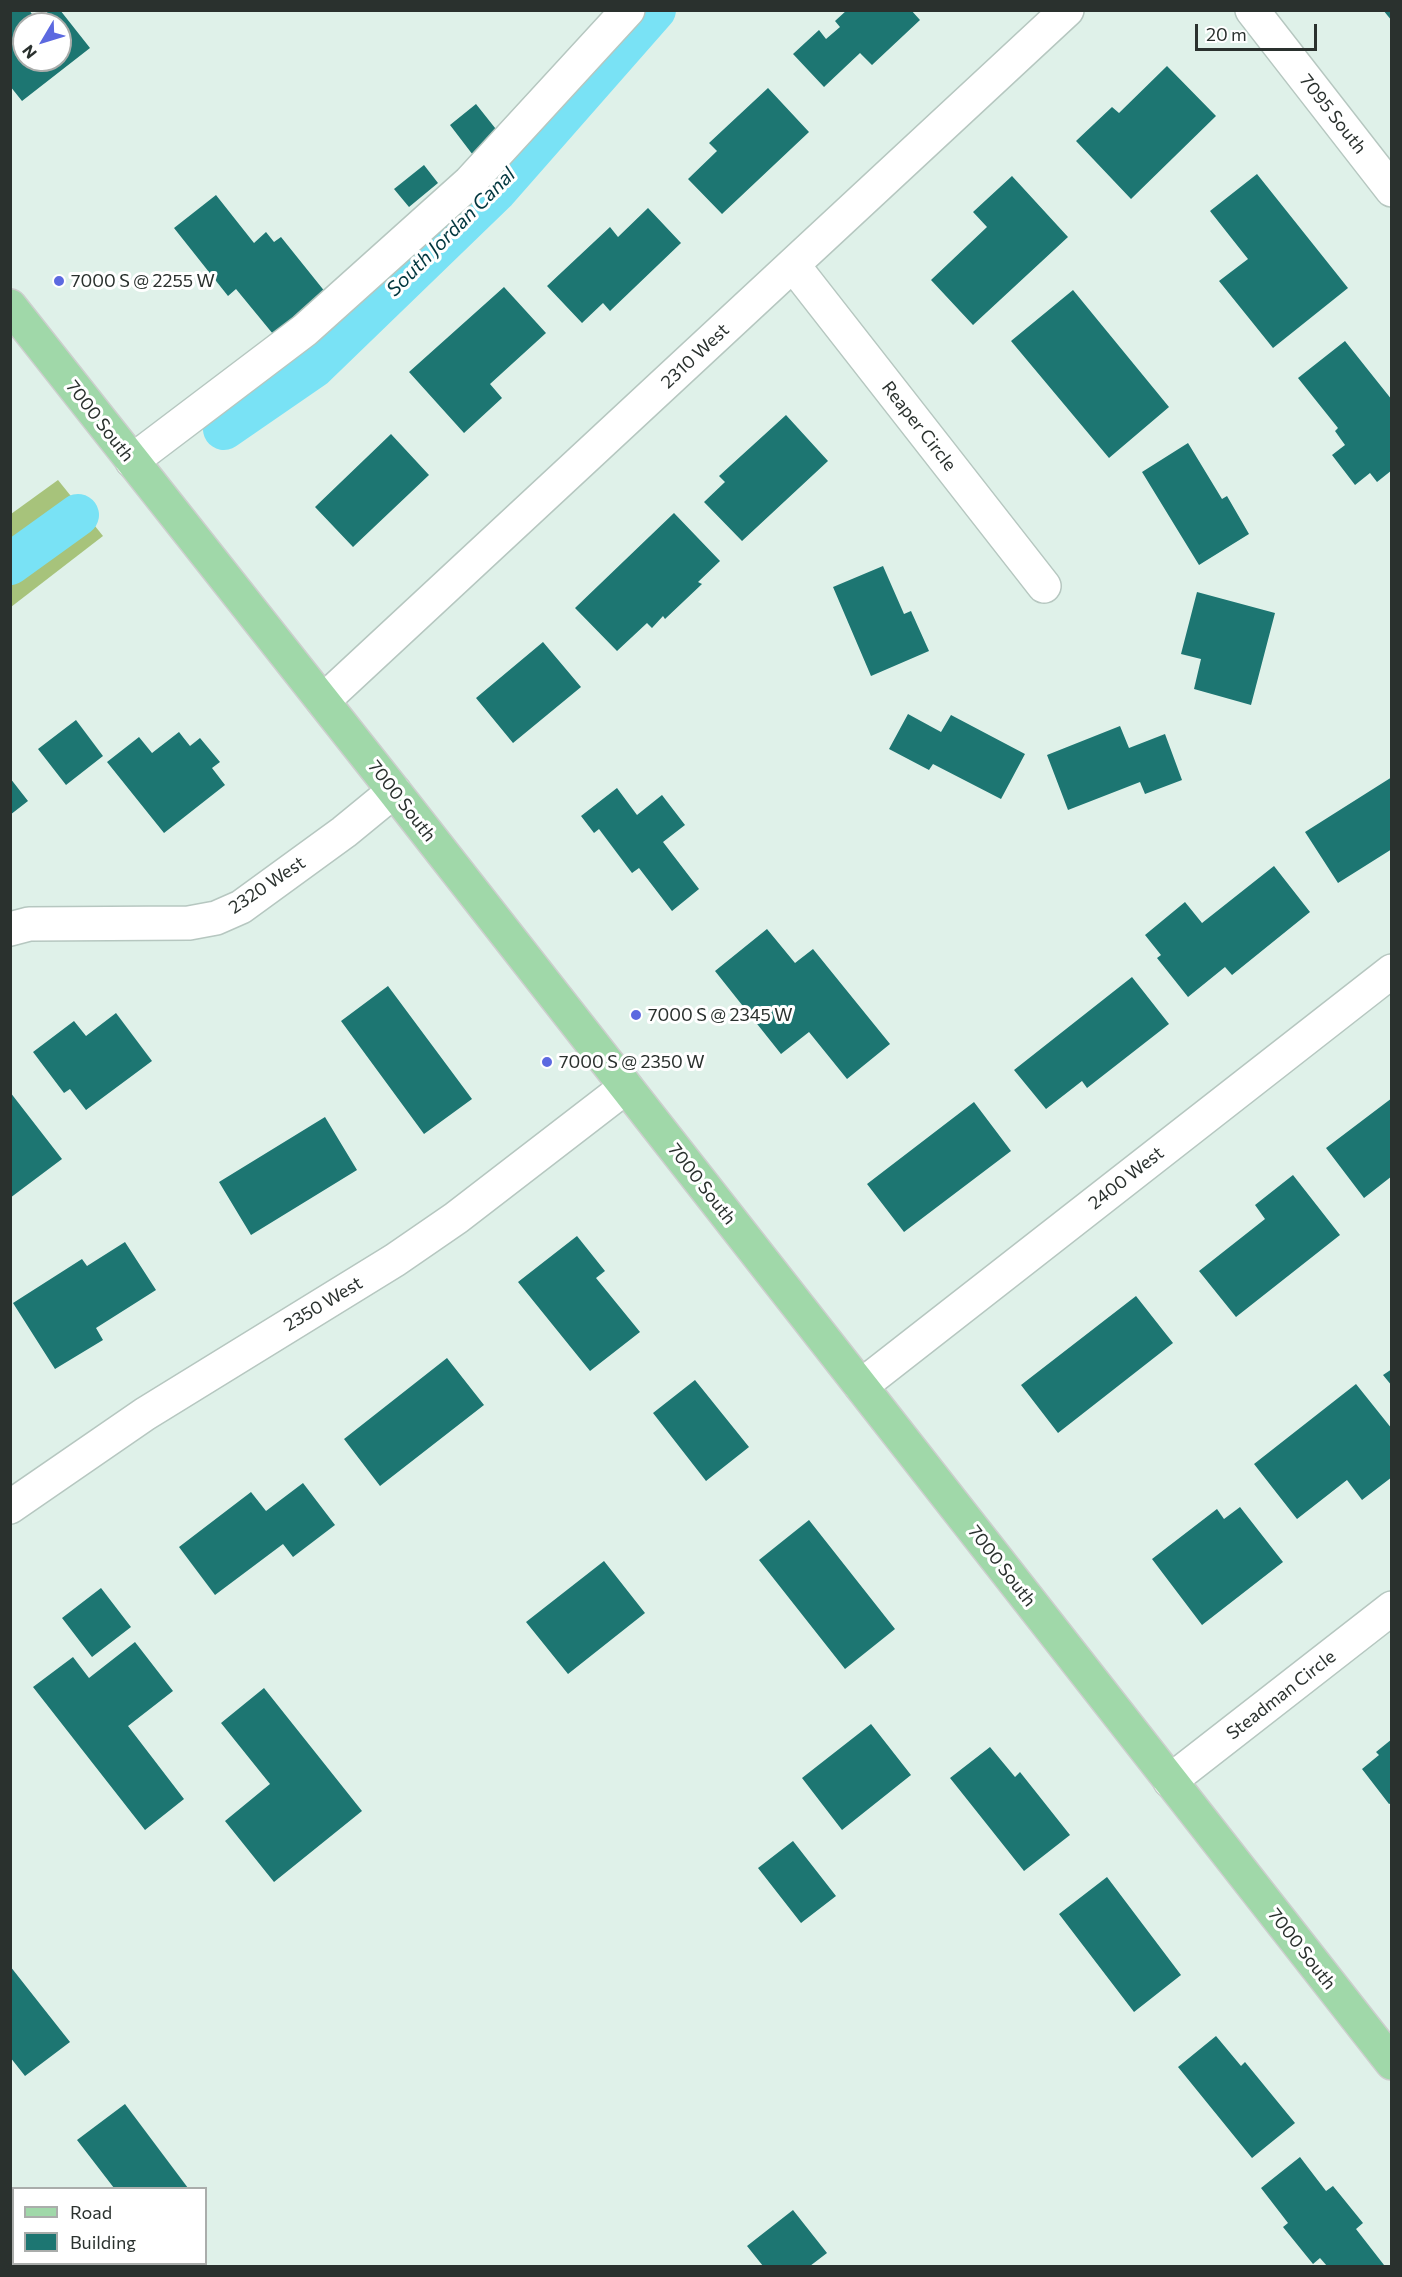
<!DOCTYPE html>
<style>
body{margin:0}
#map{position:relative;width:1402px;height:2277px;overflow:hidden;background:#dff1e9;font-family:Commissioner,sans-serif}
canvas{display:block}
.frame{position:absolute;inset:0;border:12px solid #2a312e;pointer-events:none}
.legend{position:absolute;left:12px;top:2187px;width:195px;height:78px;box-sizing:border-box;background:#fff;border:2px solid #aaadab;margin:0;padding:8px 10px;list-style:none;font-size:18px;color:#2a312e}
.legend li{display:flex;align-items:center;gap:12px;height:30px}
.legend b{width:30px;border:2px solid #aaadab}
.north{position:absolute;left:12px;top:12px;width:60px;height:60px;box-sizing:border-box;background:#fff;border:2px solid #aaadab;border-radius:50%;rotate:232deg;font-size:16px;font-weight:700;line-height:24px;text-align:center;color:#2a312e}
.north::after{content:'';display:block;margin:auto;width:21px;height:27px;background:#5c69e0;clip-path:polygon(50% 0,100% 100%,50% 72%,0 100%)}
.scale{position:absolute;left:1195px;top:24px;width:122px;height:27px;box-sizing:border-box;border:3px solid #2a312e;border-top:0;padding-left:8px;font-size:18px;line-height:21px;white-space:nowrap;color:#2a312e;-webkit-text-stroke:4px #fff;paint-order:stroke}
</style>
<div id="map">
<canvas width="1402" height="2277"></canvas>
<div class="frame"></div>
<ul class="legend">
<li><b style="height:8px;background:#a0d8a9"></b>Road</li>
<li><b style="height:16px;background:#1d7672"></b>Building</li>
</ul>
<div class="north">N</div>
<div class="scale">20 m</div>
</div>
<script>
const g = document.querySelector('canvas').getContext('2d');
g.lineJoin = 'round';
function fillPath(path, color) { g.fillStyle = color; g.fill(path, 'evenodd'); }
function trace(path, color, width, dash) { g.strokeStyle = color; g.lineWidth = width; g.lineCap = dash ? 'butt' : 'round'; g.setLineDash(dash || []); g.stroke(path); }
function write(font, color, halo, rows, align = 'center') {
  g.font = font + ' Commissioner,sans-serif'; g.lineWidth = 6; g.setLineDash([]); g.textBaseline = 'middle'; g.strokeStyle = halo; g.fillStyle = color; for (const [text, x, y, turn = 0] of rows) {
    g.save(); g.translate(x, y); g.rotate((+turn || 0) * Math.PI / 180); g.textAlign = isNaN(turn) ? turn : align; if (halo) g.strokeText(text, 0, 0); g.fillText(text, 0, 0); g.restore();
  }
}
fillPath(new Path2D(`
 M58,480l45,56 -92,71v-93z`), '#a7c37b');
trace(new Path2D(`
 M224,429l90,-62 182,-176 159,-181
 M10,564l68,-49`), '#79e2f5', 42);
fillPath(new Path2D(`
 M10,10h19l8,11 13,-11h10l30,38 -68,53 -12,-15zM24,24h36v36h-36z
 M847,10h64l9,10 -48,45 -12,-12 -36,34 -31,-33 26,-24 7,9 14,-12 -5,-6z
 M1383,10h9v11z
 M1167,66l49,50 -85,83 -55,-58 36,-34 7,6z
 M768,88l41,44 -87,82 -34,-35 29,-28 -8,-8z
 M476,104l27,34 -27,21 -26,-34z
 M424,165l14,18 -29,24 -15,-18z
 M1257,174l91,114 -75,60 -54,-67 29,-22 -38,-48z
 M1012,176l56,61 -95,88 -42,-45 56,-53 -14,-15z
 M216,195l38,48 12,-11 8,10 7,-5 45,56 -53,41 -37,-45 -8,7 -54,-68z
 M648,208l33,35 -71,68 -7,-8 -21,20 -35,-37 63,-59 8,10z
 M504,287l42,46 -56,51 12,14 -38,35 -55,-61z
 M1073,290l96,117 -60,51 -98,-117z
 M1345,341l47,59v70l-15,12 -7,-9 -15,12 -23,-30 13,-10 -10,-14 3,-3 -40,-50z
 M786,415l42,46 -86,80 -38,-39 21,-20 -6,-6z
 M391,434l38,41 -76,72 -38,-40z
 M1188,443l34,56 5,-3 22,38 -50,31 -57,-93z
 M674,513l46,48 -22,21 4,2 -37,35 -2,-3 -11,12 -5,-5 -30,28 -42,-43z
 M883,566l21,48 7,-3 18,40 -58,25 -38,-89z
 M1197,592l78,21 -24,92 -57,-16 7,-30 -20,-5z
 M543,642l38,45 -68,56 -37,-45z
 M908,714l33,18 10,-17 74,39 -24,45 -68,-35 -4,6 -40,-21z
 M76,720l27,36 -37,29 -28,-36z
 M1120,726l9,22 36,-14 17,46 -37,14 -5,-12 -72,28 -21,-55z
 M179,732l11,14 10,-8 20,24 -8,6 13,17 -61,48 -57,-71 32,-25 13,16z
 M1392,777v72l-54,34 -33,-51z
 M10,778l18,23 -18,14z
 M617,788l20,27 25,-20 23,30 -22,17 36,47 -27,22 -33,-43 -7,5 -33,-44 -5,4 -13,-17z
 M1274,866l36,46 -78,63 -7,-8 -37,30 -31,-39 4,-3 -16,-20 40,-33 17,21z
 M767,929l28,34 18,-14 77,95 -43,35 -38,-47 -28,22 -66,-83z
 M1132,977l37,47 -82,64 -5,-7 -36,28 -32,-39z
 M388,986l84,113 -48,35 -83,-113z
 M116,1013l36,48 -66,49 -16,-21 -6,4 -31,-41 41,-31 12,15z
 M10,1092l52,67 -52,39z
 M1392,1098v78l-28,22 -38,-50z
 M974,1102l37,49 -107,81 -37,-48z
 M325,1117l32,53 -106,65 -32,-53z
 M1293,1175l47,60 -104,82 -37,-46 66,-52 -10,-14z
 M577,1236l28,35 -9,7 44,54 -50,39 -72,-89z
 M125,1242l31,48 -60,38 7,12 -48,29 -42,-66 69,-44 5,7z
 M1136,1296l37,47 -115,90 -37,-48z
 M447,1358l37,47 -104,81 -36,-47z
 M1392,1369v17l-9,-11z
 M695,1380l54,67 -43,34 -53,-68z
 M1356,1384l36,45v48l-30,23 -15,-20 -50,39 -43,-55z
 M303,1483l32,42 -42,32 -10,-13 -68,51 -36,-48 72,-55 15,19z
 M1240,1507l43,55 -81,63 -50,-66 65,-50 7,10z
 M809,1520l86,109 -50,40 -86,-109z
 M604,1561l41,52 -77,61 -42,-52z
 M101,1588l30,39 -39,30 -30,-39z
 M135,1642l38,49 -45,35 56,73 -39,31 -112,-143 40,-30 16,21z
 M264,1688l98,123 -88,71 -49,-61 45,-37 -49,-61z
 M871,1724l40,51 -69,55 -40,-52z
 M1392,1739v64l-3,1 -27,-35 17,-14 -3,-3z
 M990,1747l25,30 5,-5 50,63 -46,36 -74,-93z
 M793,1841l43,55 -35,27 -43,-55z
 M1107,1877l74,98 -47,37 -75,-98z
 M10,1966l60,76 -45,34 -15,-19z
 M1216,2036l25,30 4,-4 50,61 -43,35 -74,-91z
 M125,2104l63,84h-74l-37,-48z
 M1300,2157l26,34 7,-5 30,37 -7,6 28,36 -2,1h-55l-7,-8 -7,6 -30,-37 5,-4 -27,-35z
 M793,2210l34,43 -17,13h-47l-16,-20z`), '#1d7672');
const minor = new Path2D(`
 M1252,10l140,180
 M793,265l251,321
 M132,461l173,-131 165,-148 158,-172
 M323,701l744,-691
 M10,929l19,-5 160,-1 27,-5 25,-11 103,-75 50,-41
 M861,1386l531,-415
 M10,1507l135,-93 250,-154 61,-42 170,-131
 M1170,1781l222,-173
 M10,2240l4,3
 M29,2264l3,2`);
const major = new Path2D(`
 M10,306l384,485 998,1272`);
trace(minor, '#b6c7c0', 36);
trace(major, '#cccecd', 36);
trace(minor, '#fff', 33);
trace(major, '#a0d8a9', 33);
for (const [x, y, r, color] of [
 [59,281,6,"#5c69e0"],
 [636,1015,6,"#5c69e0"],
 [547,1062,6,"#5c69e0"]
]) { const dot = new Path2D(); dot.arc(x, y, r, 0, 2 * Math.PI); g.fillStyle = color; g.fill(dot); trace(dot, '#fff', 2); }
write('18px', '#2a312e', '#fff', [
 ["7095 South",1333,114,52],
 ["2310 West",695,356,-43],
 ["7000 South",100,421,52],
 ["Reaper Circle",919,426,52],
 ["7000 South",402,801,52],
 ["2320 West",267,885,-34],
 ["2400 West",1126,1178,-38],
 ["7000 South",702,1184,52],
 ["2350 West",323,1304,-31],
 ["7000 South",1002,1566,52],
 ["Steadman Circle",1281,1695,-38],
 ["7000 South",1302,1949,52]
]);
write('18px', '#2a312e', '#fff', [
 ["7000 S @ 2255 W",71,281],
 ["7000 S @ 2345 W",648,1015],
 ["7000 S @ 2350 W",559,1062]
], 'left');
write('italic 20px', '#01363e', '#fff', [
 ["South Jordan Canal",451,232,-45]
]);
</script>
